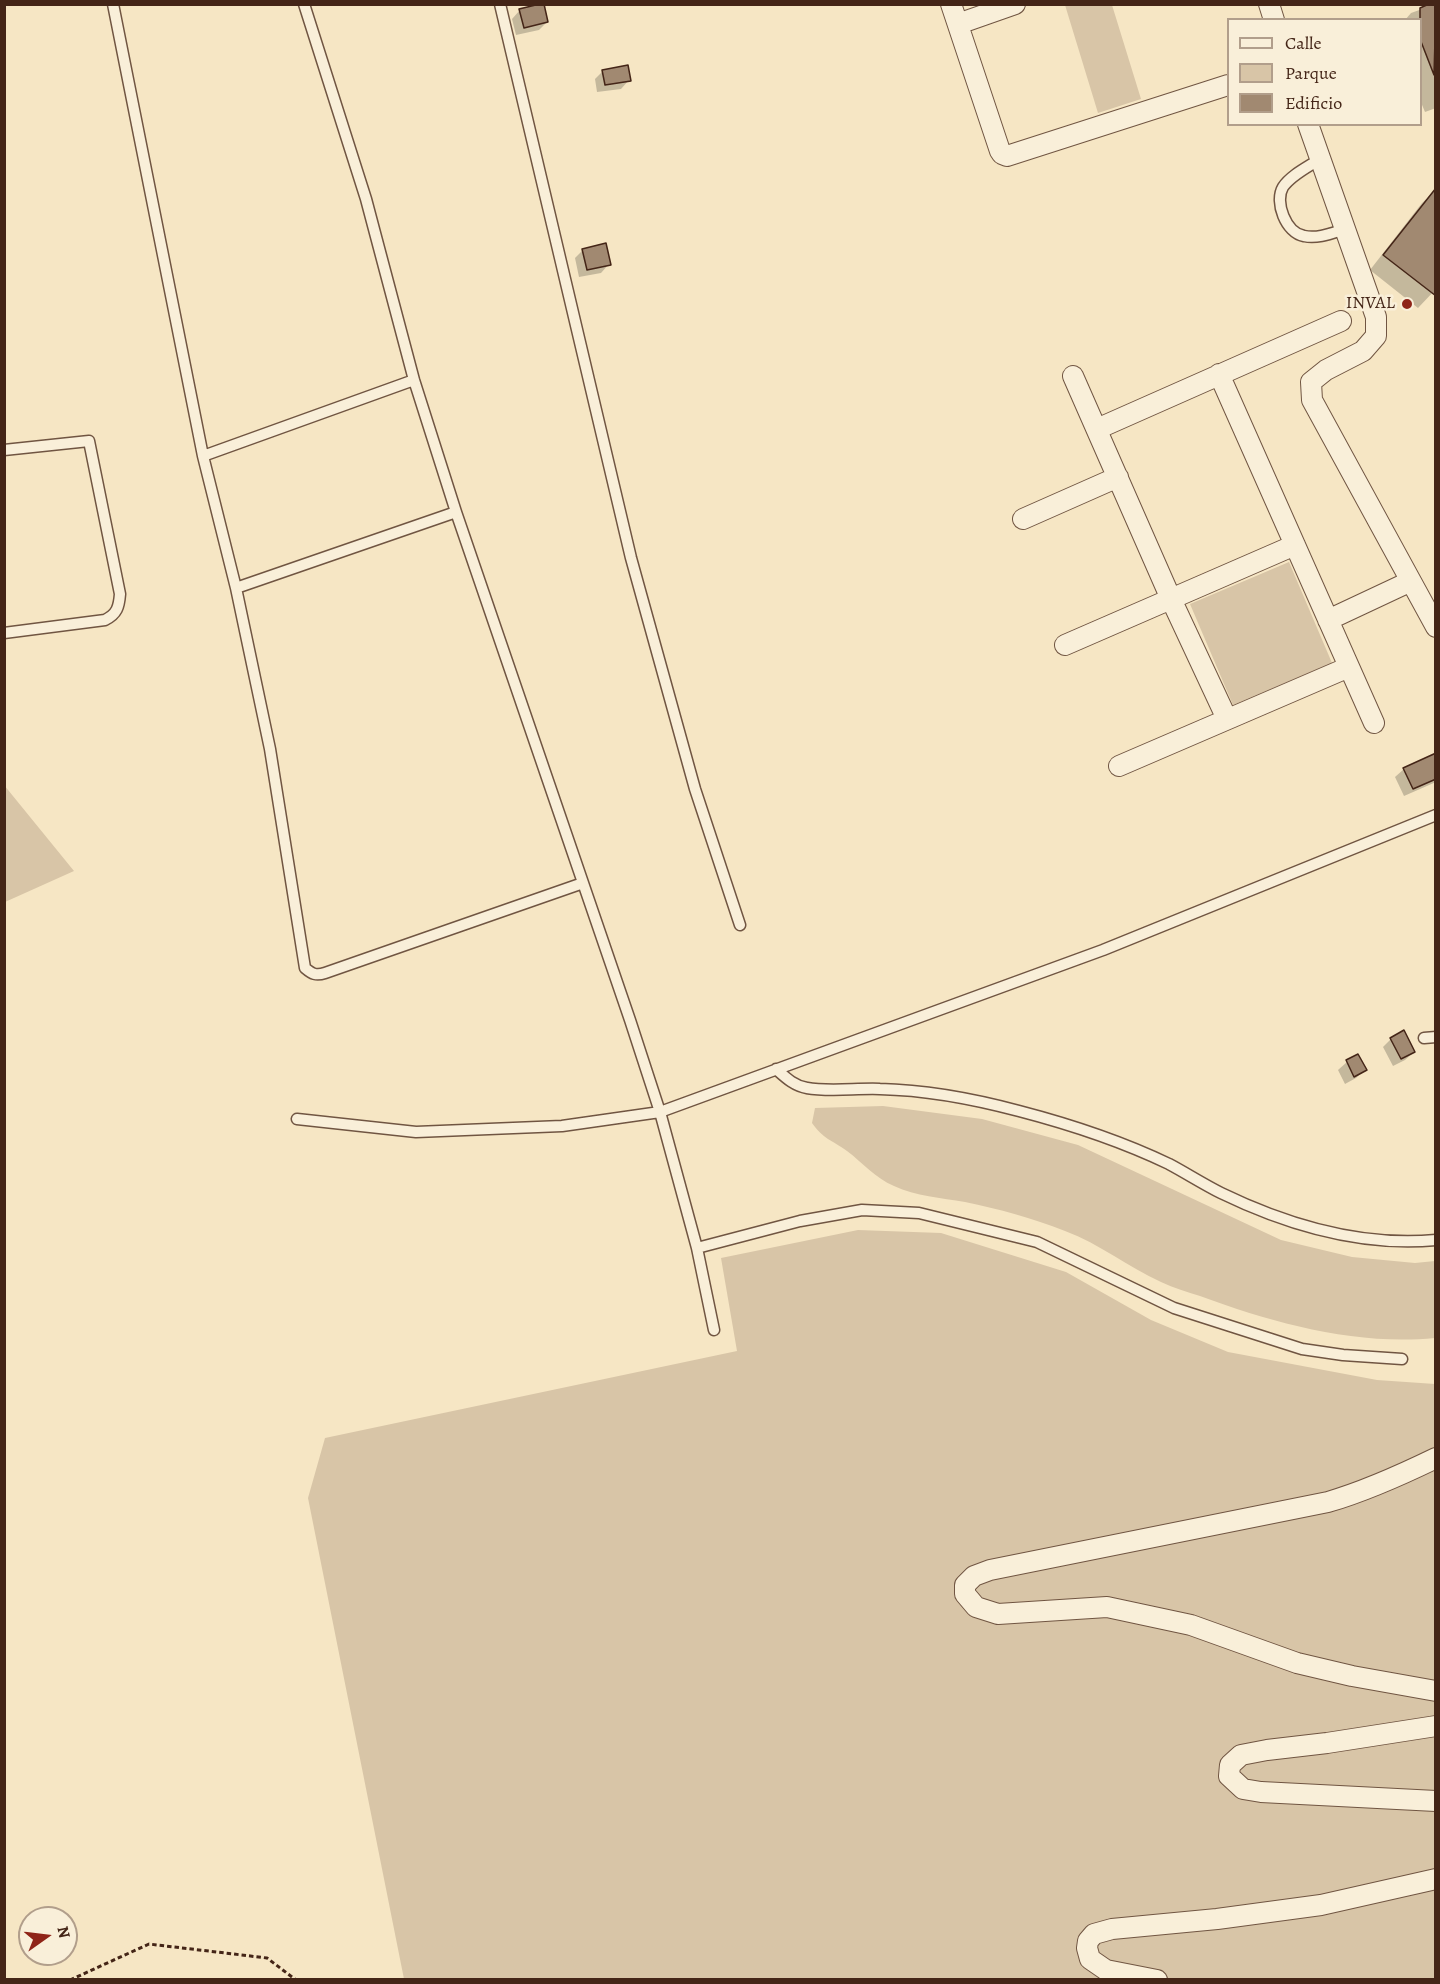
<!DOCTYPE html>
<style>
body{margin:0}
#map{position:relative;width:1440px;height:1984px;overflow:hidden;background:#f6e6c4;font-family:Alegreya,serif}
canvas{display:block}
.frame{position:absolute;inset:0;border:6px solid #442517;pointer-events:none}
.legend{position:absolute;left:1227px;top:18px;width:195px;height:108px;box-sizing:border-box;background:#f9efd9;border:2px solid #b19e8b;margin:0;padding:8px 10px;list-style:none;font-size:18px;color:#442517}
.legend li{display:flex;align-items:center;gap:12px;height:30px}
.legend b{width:30px;border:2px solid #b19e8b}
.north{position:absolute;left:18px;top:1906px;width:60px;height:60px;box-sizing:border-box;background:#f9efd9;border:2px solid #b19e8b;border-radius:50%;rotate:76deg;font-size:16px;font-weight:700;line-height:24px;text-align:center;color:#442517}
.north::after{content:'';display:block;margin:auto;width:21px;height:27px;background:#8f2418;clip-path:polygon(50% 0,100% 100%,50% 72%,0 100%)}
</style>
<div id="map">
<canvas width="1440" height="1984"></canvas>
<div class="frame"></div>
<ul class="legend">
<li><b style="height:8px;background:#f9efd9"></b>Calle</li>
<li><b style="height:16px;background:#d8c5a7"></b>Parque</li>
<li><b style="height:16px;background:#a18971"></b>Edificio</li>
</ul>
<div class="north">N</div>
</div>
<script>
const g = document.querySelector('canvas').getContext('2d');
g.lineJoin = 'round';
function fillPath(path, color) { g.fillStyle = color; g.fill(path, 'evenodd'); }
function trace(path, color, width, dash) { g.strokeStyle = color; g.lineWidth = width; g.lineCap = dash ? 'butt' : 'round'; g.setLineDash(dash || []); g.stroke(path); }
function write(font, color, halo, rows, align = 'center') {
  g.font = font + ' Alegreya,serif'; g.lineWidth = 5; g.setLineDash([]); g.textBaseline = 'middle'; g.strokeStyle = halo; g.fillStyle = color; for (const [text, x, y, turn = 0] of rows) {
    g.save(); g.translate(x, y); g.rotate((+turn || 0) * Math.PI / 180); g.textAlign = isNaN(turn) ? turn : align; if (halo) g.strokeText(text, 0, 0); g.fillText(text, 0, 0); g.restore();
  }
}
fillPath(new Path2D(`
 M1065,5h47l29,94 -43,14z
 M1289,562l43,101 -99,42 -43,-101z
 M4,785l70,86 -69,31h-1z
 M883,1106l99,13 96,26 203,95 71,17 63,6 20,-2v77c-78,8 -162,-15 -235,-42 -13,-4 -26,-8 -39,-14 -33,-15 -61,-38 -96,-51 -33,-13 -66,-22 -100,-29 -24,-4 -49,-6 -71,-16 -19,-8 -31,-23 -47,-35 -15,-11 -24,-12 -35,-28l3,-15z
 M858,1230l83,3 125,39 85,48 77,32 149,28 58,4v595h-1031l-96,-481 17,-60 412,-87 -16,-93z`), '#d8c5a7');
fillPath(new Path2D(`
 M1436,4v104l-11,4 -5,-12v-80h-15l6,-7z
 M520,10l27,12 -8,8 -23,5 -4,-16z
 M603,71l26,9 -8,9 -24,3 -2,-13z
 M1436,190v99l-18,19 -48,-38 52,-67z
 M583,250l26,14 -8,9 -22,4 -4,-19z
 M1436,754v28l-32,14 -9,-19 9,-8z
 M1391,1039l23,13 -9,8 -12,6 -10,-19z
 M1358,1056l7,14 -9,8 -11,6 -7,-14 9,-8z`), '#0003');
const building = new Path2D(`
 M540,4h4l4,18 -24,6 -5,-19z
 M1429,4h7l-2,71 -14,-36v-31z
 M628,65l3,16 -26,4 -3,-15z
 M1436,188v108l-53,-41z
 M606,243l5,22 -24,5 -5,-21z
 M1436,753v26l-23,10 -10,-21z
 M1404,1030l11,22 -14,7 -11,-21z
 M1358,1054l9,16 -13,7 -8,-17z`);
fillPath(building, '#a18971');
trace(building, '#442517', 1.5);
const lane = new Path2D(`
 M113,4l90,452 33,132 34,161 35,219c7,6 11,8 20,5l258,-90
 M304,4l62,195 48,181 42,132 174,508 30,92 37,136 17,82
 M500,4l131,554 64,231 45,136
 M1320,159c-12,8 -29,16 -37,28 -9,15 3,46 21,49 14,3 28,-3 41,-7
 M4,450l85,-9 31,153c-1,13 -3,20 -15,26l-101,13
 M203,456l211,-76
 M236,588l220,-76
 M1424,1038l12,-1
 M776,1069c9,8 18,17 31,19 21,4 51,0 73,1 46,1 94,10 139,22 50,13 102,30 150,53 17,9 34,20 52,29 66,32 140,54 215,47
 M297,1119l119,13 146,-6 98,-14 443,-162 333,-135
 M697,1248l103,-27 62,-11 57,3 118,29 137,66 128,41 41,6 59,4`);
const street = new Path2D(`
 M951,4l49,147 2,3 5,2 221,-71
 M1269,4l5,16
 M958,24l57,-20
 M1308,124l68,193v19l-13,15 -37,19 -15,12 1,18 124,227
 M1219,374l155,349
 M1073,376l98,223 56,120
 M1097,429l244,-108
 M1023,519l95,-42
 M1328,620l81,-38
 M1065,645l230,-100
 M1119,766l230,-99
 M1436,1458c-35,17 -70,33 -108,44l-338,68 -16,6 -9,9v9l11,13 22,7 109,-7 84,18 106,38 55,13 84,15
 M1436,1726l-109,17 -60,7 -26,5 -11,10 -1,11 14,13 18,3 175,9
 M1157,1980l-51,-10 -16,-11 -3,-11 1,-7 6,-7 18,-5 105,-10 104,-14 115,-26`);
trace(lane, '#705542', 13);
trace(street, '#705542', 22);
trace(new Path2D(`
 M70,1980l79,-36 118,14 29,22`), '#442517', 3, [4.5, 3]);
trace(lane, '#f9efd9', 10);
trace(street, '#f9efd9', 20);
for (const [x, y, r, color] of [
 [1407,304,6,"#8f2418"]
]) { const dot = new Path2D(); dot.arc(x, y, r, 0, 2 * Math.PI); g.fillStyle = color; g.fill(dot); trace(dot, '#f9efd9', 2); }
write('18px', '#442517', '#f9efd9', [
 ["INVAL",1395,304]
], 'right');
</script>
